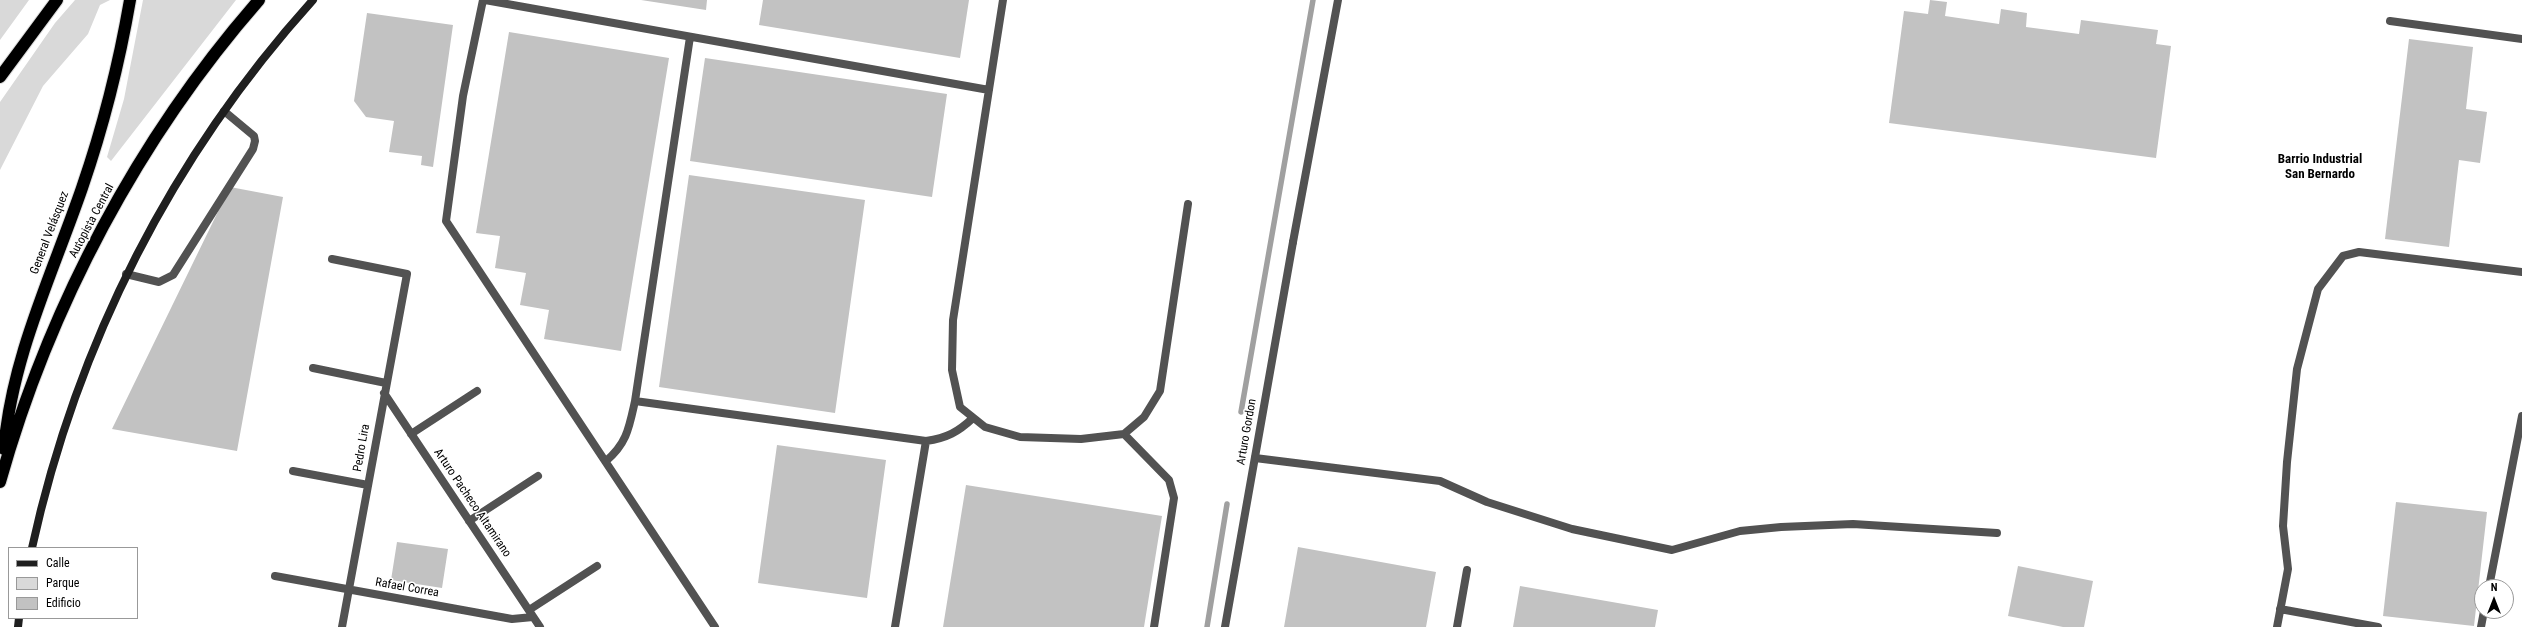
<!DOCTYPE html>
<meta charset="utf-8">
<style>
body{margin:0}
#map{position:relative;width:2522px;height:627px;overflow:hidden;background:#fff;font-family:"Roboto Condensed",sans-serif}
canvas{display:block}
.legend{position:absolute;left:8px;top:547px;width:130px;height:72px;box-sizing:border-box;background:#fff;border:1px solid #999;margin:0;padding:5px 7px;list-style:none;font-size:12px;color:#000}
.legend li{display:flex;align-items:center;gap:8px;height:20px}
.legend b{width:20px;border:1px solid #999}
.north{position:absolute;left:2474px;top:579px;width:40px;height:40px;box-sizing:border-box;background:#fff;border:1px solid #999;border-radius:50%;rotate:0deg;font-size:11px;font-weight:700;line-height:16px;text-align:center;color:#000}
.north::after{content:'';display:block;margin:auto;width:14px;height:18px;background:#000;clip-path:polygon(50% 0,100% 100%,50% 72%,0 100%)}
</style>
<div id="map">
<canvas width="2522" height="627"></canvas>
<ul class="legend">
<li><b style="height:5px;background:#1f1f1f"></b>Calle</li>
<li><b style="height:11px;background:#d9d9d9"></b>Parque</li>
<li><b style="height:11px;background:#c2c2c2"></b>Edificio</li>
</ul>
<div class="north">N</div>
</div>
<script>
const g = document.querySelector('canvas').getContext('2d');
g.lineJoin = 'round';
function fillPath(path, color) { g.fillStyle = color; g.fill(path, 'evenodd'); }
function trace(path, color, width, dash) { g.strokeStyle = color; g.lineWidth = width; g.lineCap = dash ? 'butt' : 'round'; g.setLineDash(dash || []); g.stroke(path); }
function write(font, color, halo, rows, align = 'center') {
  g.font = font + ' "Roboto Condensed",sans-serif'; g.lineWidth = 3; g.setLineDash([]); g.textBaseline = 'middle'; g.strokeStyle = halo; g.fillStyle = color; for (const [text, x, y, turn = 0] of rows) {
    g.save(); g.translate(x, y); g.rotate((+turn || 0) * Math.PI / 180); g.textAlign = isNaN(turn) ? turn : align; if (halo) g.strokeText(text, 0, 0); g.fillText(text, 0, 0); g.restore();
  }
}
fillPath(new Path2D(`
 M0,0h29l-29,40z
 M75,0h35l-10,5 -12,29 -45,52 -43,84v-68l55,-79z
 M143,0h93l-125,161 -4,-4 17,-58z`), '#d9d9d9');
trace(new Path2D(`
 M1241,412l72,-412
 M1207,627l20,-123`), '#a0a0a0', 5.5);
fillPath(new Path2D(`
 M641,0h66l-1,10z
 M763,0h206l-9,58 -201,-33z
 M1930,0l17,2 -2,14 54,8 2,-15 26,4 -1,14 53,7 2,-14 77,10 -2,14 15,2 -15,112 -267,-35 15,-112 24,3z
 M367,13l86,12 -20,142 -12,-2 1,-9 -33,-4 5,-31 -28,-4 -12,-16z
 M509,32l160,26 -48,293 -77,-12 5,-29 -29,-5 6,-32 -31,-5 5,-32 -24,-3z
 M2409,39l64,8 -7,62 21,3 -7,51 -21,-3 -10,87 -64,-8z
 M705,58l242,36 -15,103 -242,-36z
 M689,175l176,25 -30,213 -176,-26z
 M230,187l53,10 -46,254 -125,-22z
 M777,445l109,15 -19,138 -109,-15z
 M966,485l196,31 -18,111h-201z
 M2396,502l91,10 -13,114 -91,-10z
 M397,542l51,7 -6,39 -51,-8z
 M1298,547l138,25 -10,55h-142z
 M2018,566l75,15 -9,46h-21l-55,-11z
 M1520,586l138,24 -3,17h-142z`), '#c2c2c2');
const highway = new Path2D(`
 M0,77l57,-77
 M4,449c8,-93 48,-174 78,-261 21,-61 37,-124 48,-188
 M0,482c49,-175 139,-345 259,-482`);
trace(highway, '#dbdbdb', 14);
trace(new Path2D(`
 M483,0l-20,96 -17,125 269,406
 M485,0l504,90
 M1003,0l-50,320 -1,50 8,37 25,20 35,10 61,2 43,-5 20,-17 16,-26 28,-187
 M2390,21l132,18
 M1293,242l45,-242
 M126,274l33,8 14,-7 80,-126 2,-8 -1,-5 -30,-25
 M635,401l291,40c21,-3 32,-9 47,-23
 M1124,434l45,46 5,18 -20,129
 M1255,458l185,23 47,21 85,27 100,21 68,-19 41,-4 72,-3 144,9
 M606,461c21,-18 23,-33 29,-60l55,-364
 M2489,587l33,-171
 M2280,609l98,18
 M895,627l31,-186
 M1457,627l10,-57
 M2277,627l11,-58 -5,-43 4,-64 10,-93 21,-80 25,-33 16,-4 163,20
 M2481,627l3,-16`), '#525252', 8);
trace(new Path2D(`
 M332,259l75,15 -65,353
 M313,368l73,15
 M384,393l156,234
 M411,434l66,-43
 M293,471l75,14
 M469,521l69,-45
 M275,576l237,43 21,-2
 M529,610l68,-44
 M1225,627l68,-385`), '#525252', 8);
trace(new Path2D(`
 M32,548c45,-205 140,-392 281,-548
 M18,627l1,-9`), '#1f1f1f', 8);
trace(highway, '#000', 12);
write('12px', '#000', '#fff', [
 ["Autopista Central",92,221,-62],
 ["General Velásquez",50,233,-69],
 ["Arturo Gordon",1247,432,-80],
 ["Pedro Lira",362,448,-80],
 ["Arturo Pacheco Altamirano",472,503,56],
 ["Rafael Correa",407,588,10]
]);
write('bold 13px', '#000', '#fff', [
 ["Barrio Industrial",2320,160],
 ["San Bernardo",2320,175]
]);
</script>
